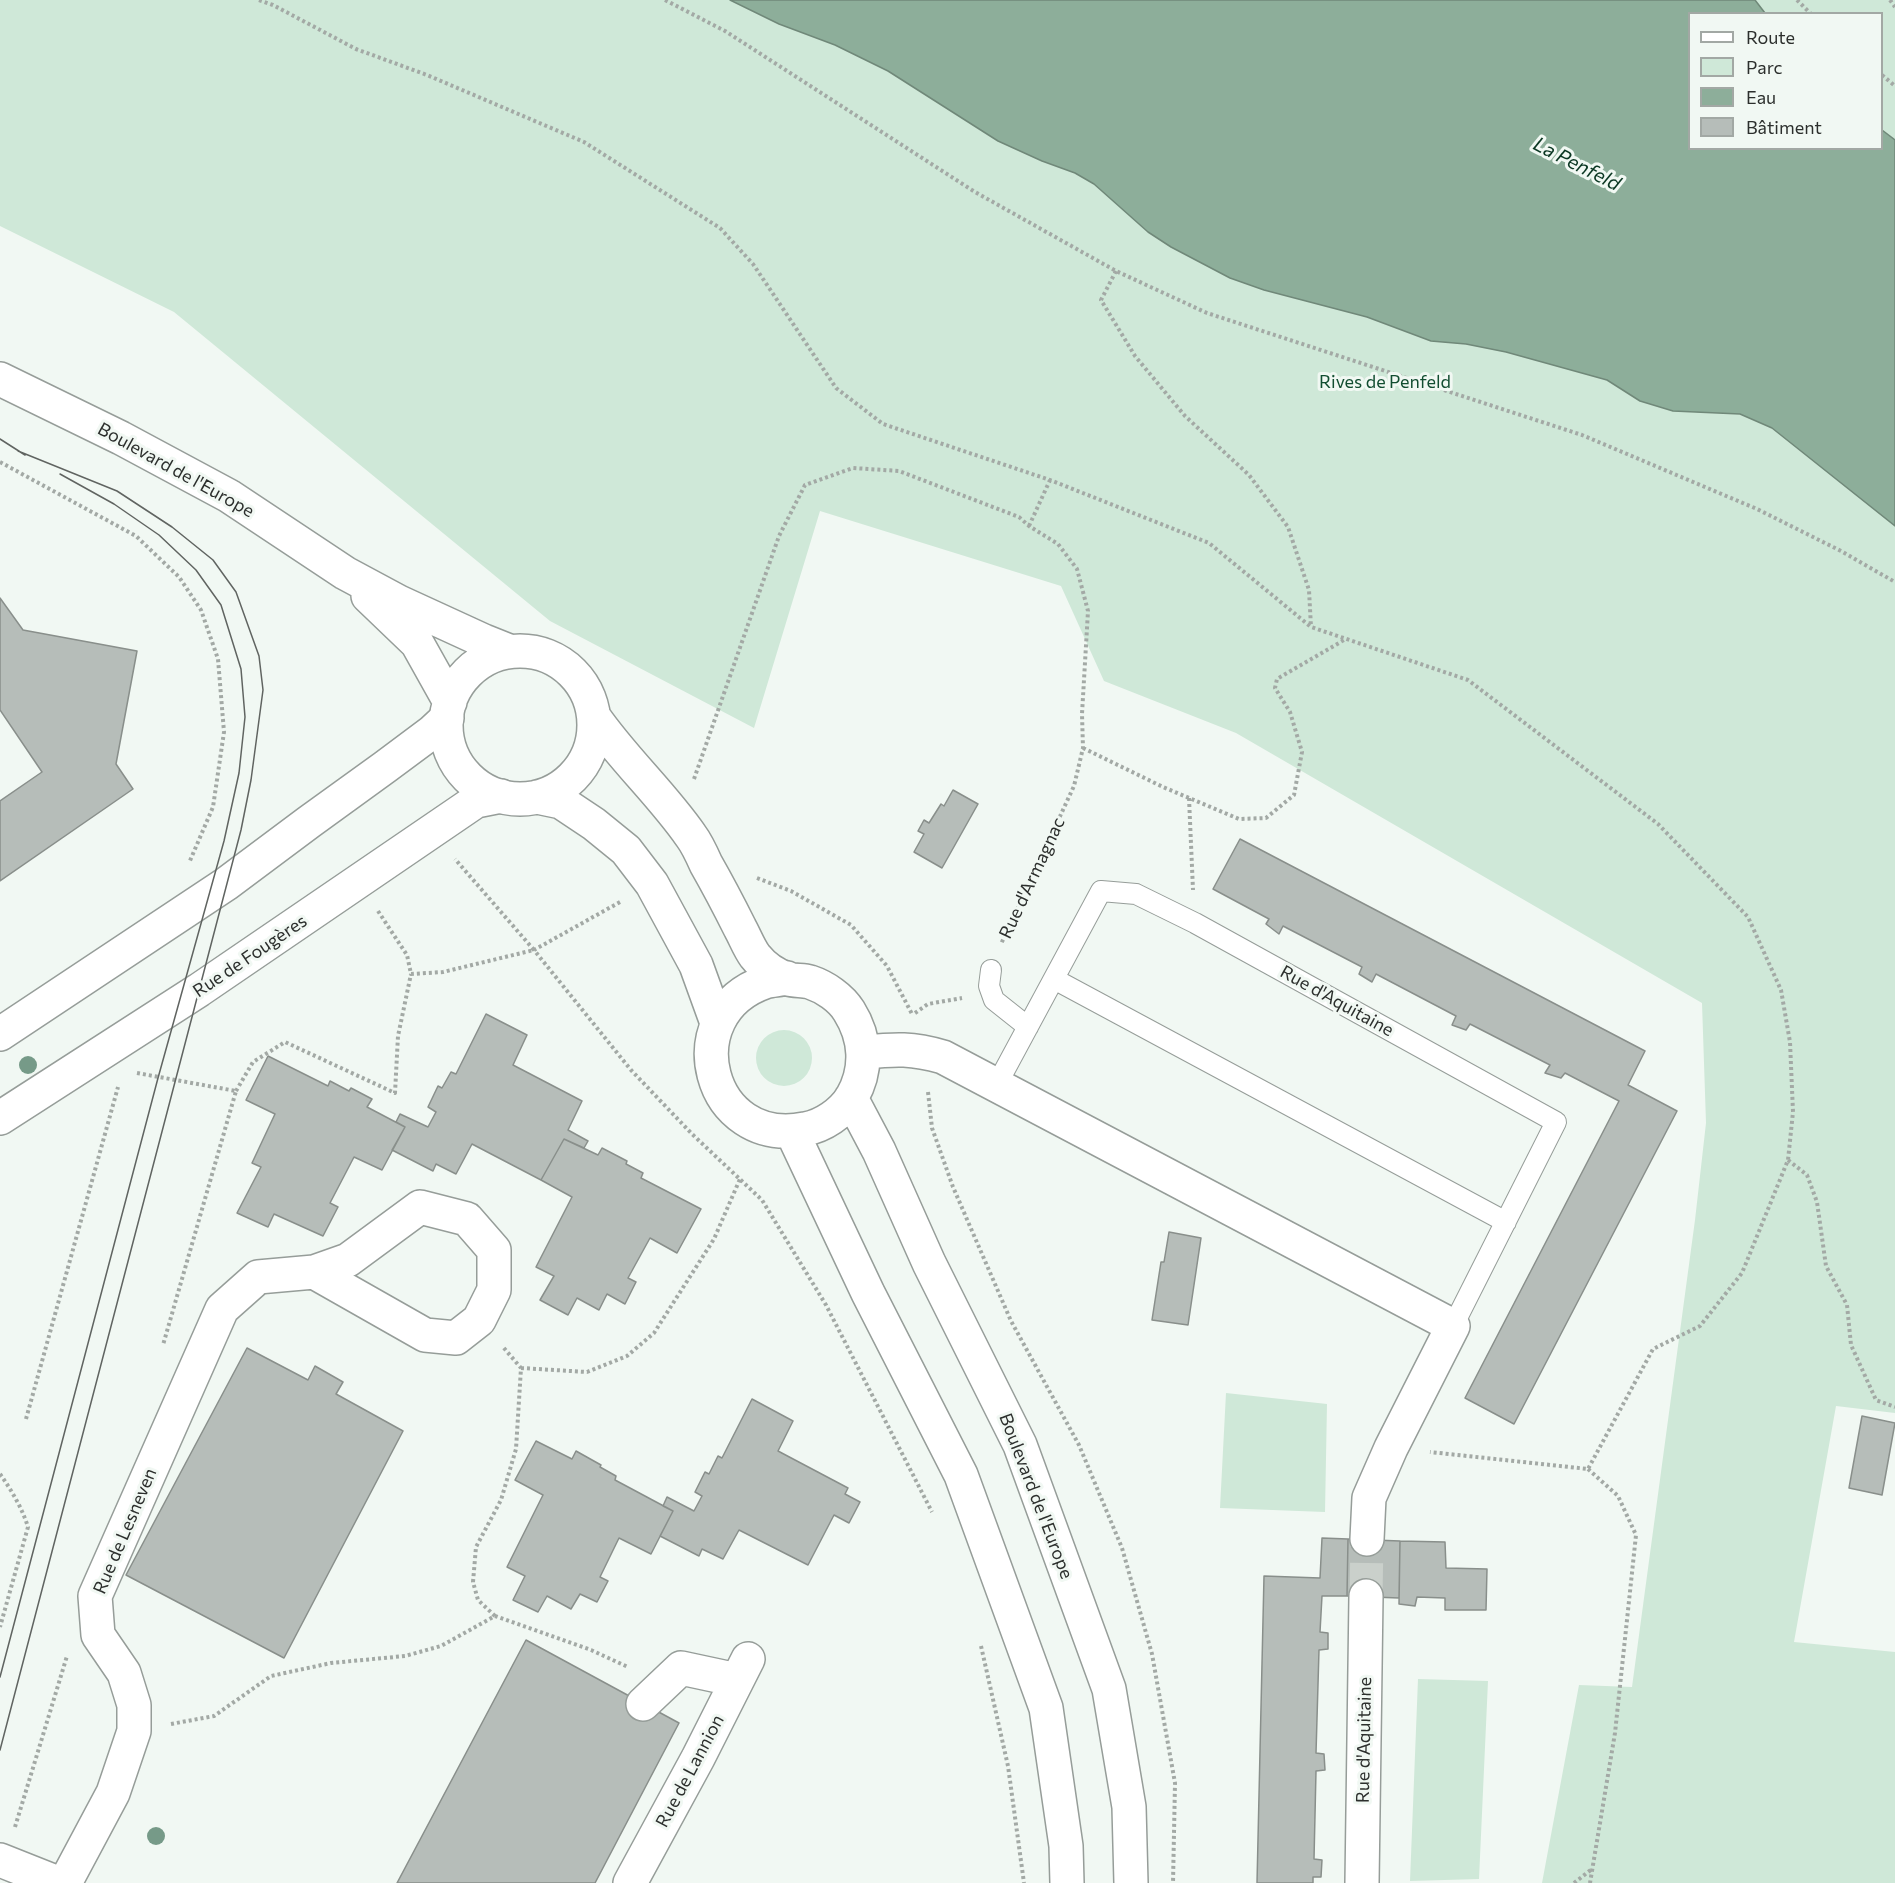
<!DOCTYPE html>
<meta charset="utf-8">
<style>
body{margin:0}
#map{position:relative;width:1895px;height:1883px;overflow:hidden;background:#f1f8f3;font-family:Commissioner,sans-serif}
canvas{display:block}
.legend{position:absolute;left:1688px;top:12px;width:195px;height:138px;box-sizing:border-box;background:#f1f8f3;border:2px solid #a2a8a4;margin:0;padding:8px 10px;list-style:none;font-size:18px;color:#2c2f2d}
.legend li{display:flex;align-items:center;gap:12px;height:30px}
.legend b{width:30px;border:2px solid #a2a8a4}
</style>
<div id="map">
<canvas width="1895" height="1883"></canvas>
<ul class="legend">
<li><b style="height:8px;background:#fff"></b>Route</li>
<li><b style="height:16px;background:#cfe8d8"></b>Parc</li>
<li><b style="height:16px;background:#8dae9a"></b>Eau</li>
<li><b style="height:16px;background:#b6bdb9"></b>Bâtiment</li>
</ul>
</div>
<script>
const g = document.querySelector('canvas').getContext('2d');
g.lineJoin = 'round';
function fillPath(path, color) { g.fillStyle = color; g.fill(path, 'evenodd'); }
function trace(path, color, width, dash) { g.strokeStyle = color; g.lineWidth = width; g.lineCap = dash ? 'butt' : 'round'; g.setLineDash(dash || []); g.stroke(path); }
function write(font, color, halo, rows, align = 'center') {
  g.font = font + ' Commissioner,sans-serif'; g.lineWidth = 6; g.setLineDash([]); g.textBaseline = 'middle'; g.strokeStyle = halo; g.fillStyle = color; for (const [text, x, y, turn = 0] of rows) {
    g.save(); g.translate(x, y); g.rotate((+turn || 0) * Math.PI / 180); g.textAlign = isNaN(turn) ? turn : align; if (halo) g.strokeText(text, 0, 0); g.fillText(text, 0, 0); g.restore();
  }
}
fillPath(new Path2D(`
 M0,0h1895v1413l-59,-7 -42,236 101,10v231h-353l37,-198 53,2 63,-467 11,-97 -4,-120 -466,-270 -132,-52 -43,-95 -241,-75 -66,217 -204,-107 -376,-309 -174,-86zM1690,14h192v134h-192z
 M756 1058a28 28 0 1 1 56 0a28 28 0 1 1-56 0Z
 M1226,1393l101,11 -2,108 -105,-4z
 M1418,1679l70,2 -9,198 -69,2z`), '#cfe8d8');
const water = new Path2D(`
 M730,0h1025l10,13 -75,1v134h192v-18l13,10v386l-123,-98 -32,-14 -67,-3 -33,-10 -33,-21 -101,-28 -40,-8 -35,-3 -64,-24 -103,-27 -34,-12 -59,-31 -23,-15 -54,-48 -19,-11 -33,-12 -44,-20 -110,-70 -53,-26 -56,-21z`);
fillPath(water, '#8dae9a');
trace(water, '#708879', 1.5);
const building = new Path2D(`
 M0,598l23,32 114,21 -21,113 17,25 -133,92v-80l42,-29 -42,-62z
 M953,790l25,14 -36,64 -28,-16 10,-18 -6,-3 6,-11 5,3 12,-19 3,2z
 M1240,839l405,212 -17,34 49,26 -163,313 -49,-26 154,-297 -54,-28 -4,5 -16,-5 5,-8 -80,-41 -4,6 -14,-5 4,-9 -80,-42 -4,8 -13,-8 3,-7 -79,-41 -4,8 -13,-10 3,-5 -56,-30z
 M486,1014l41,21 -14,30 69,36 -14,29 20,11 -4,7 -20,-9 -23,41 -69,-36 -16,30 -20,-10 -3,7 -41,-21 13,-23 -9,-5 4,-8 28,13 8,-15 -8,-5 10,-21 4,2 9,-16 5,2z
 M268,1056l60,30 2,-5 19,10 2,-3 21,11 -5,8 38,20 -23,43 -28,-13 -24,46 8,4 -15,29 -49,-22 -6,13 -31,-14 24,-46 -9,-4 23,-49 -29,-14z
 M564,1139l34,16 4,-7 25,13 -1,3 17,9 -2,5 60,31 -24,44 -27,-15 -22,40 8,4 -11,22 -18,-10 -8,16 -22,-12 -9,17 -28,-15 14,-24 -18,-9 36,-70 -31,-17z
 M1169,1232l32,6 -13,87 -36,-5 9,-58h3z
 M247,1348l61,32 7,-14 28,16 -7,12 67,37 -119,227 -158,-83z
 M752,1399l41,22 -15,30 70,37 -3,6 15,8 -11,21 -15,-8 -26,50 -69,-35 -16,29 -21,-10 -3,7 -39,-20 13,-25 -10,-5 4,-9 27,14 8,-15 -7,-4 10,-20 4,2 9,-18 4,2z
 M1862,1416l33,7 -13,72 -33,-7z
 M536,1441l36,18 4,-8 25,14 -1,2 16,9 -1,4 58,31 -22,43 -32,-16 -19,39 8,4 -11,21 -17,-8 -9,15 -24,-13 -9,16 -25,-12 12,-24 -18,-9 36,-72 -28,-15z
 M1322,1538l26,1 -1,57h-25l-2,36 8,1v16l-9,1 -3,103 8,1 1,16 -9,1 -2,88 8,1 -1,17h-8v6h-56l7,-307 56,2z
 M1348,1539l52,2 -1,57 -52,-2z
 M1400,1541l45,1 1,26 41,1 -1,41h-41v-12l-28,-1 -2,9 -16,-2z
 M526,1640l153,83 -84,160h-198z`);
fillPath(building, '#b6bdb9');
trace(building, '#898f8b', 1.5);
trace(new Path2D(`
 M1366,1596l1,-57`), '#cad0cb', 33, [33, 16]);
const lane = new Path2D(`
 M991,970l-2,16 5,14 34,27
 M1054,979l452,243
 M996,1086l105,-195 35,3 59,29 361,199 -103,204`);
const street = new Path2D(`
 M864,1052c32,-3 48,-4 79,5l510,269 -62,122 -22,50 -2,41
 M643,1704l38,-36 56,12
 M0,1860l58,23
 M65,1883l48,-90 21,-62v-26l-10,-32 -26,-38 -3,-39 127,-287 36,-32 56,-5 34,-12 72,-53 47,12 27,31v40l-15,30 -23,18 -31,-3 -111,-63
 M630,1883l68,-125 50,-99
 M1362,1883l4,-287`);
const secondary = new Path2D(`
 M0,1034l226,-150 83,-62 76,-55 47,-35 15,-14
 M0,1118l199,-128 277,-189 25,-5`);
const primary = new Path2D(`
 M0,379l121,59 108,58 116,77 54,29 85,39 25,10
 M368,596l49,47 33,59
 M446 725a74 74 0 1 1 148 0a74 74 0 1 1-148 0Z
 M594,717c29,42 68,77 97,119 6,8 11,19 15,28 12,21 23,42 34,64 5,9 9,20 15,28 8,10 20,19 33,23 7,2 15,1 22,3 15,5 31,16 39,29 17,27 19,58 3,86 -10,16 -29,29 -47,32 -97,20 -132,-115 -40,-147 6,-2 15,-2 22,-4
 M537,797l24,5 33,22 32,26 26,34 44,81 21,58
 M851,1098l28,53 50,112 91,182 89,244 20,118 2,76
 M792,1132l76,161 93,182 85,233 20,138 1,37`);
trace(lane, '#969d99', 22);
trace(street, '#969d99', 36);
trace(secondary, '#969d99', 36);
trace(primary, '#969d99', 36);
trace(new Path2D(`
 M259,0l14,5 83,44 71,26 157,67 136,86 33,36 83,124 47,36 167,56 159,63 102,84 157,53 190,144 90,93 33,73 9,52 3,70 -5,48 -46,113 -42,53 -47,23 -65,120 -158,-17
 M665,0l60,31 250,161 141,79 91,42 375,122 175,74 84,42 54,31
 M1797,0l14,14
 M1890,0l5,7
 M1882,75l13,11
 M1116,271l-15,29 34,56 50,60 64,59 39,52 21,63 2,37
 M0,462l136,74 43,41 22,33 17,49 6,73 -11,75 -24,56
 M1029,526l21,-46
 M1083,748l80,39 76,32 27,-1 28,-23 8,-43 -12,-40 -15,-24 2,-9 67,-39
 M694,779l85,-243 26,-51 48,-17 46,3 120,46 10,9 29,18 19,25 11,42 -6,103 1,34 -9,38 -73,158
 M1189,798l4,92
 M757,878l34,13 60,34 36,41 25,48
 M620,902l-86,48 97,120 61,64 70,66 64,105 106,207
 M378,911l29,44 4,19 32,-2 91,-22 -79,-91
 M915,1013l13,-9 34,-6
 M137,1073l99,18 -73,254
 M236,1091l17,-29 32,-20 110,51 3,-57 13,-62
 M928,1092l4,36 21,59 58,134 68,124 43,103 30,106 23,129 -2,100
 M1788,1160l19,15 10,27 9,64 21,39 4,40 25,55 19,7
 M521,1368l66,4 40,-16 27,-23 60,-94 26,-60
 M26,1419l92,-332
 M1588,1469l30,27 18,39 -21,198 -25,150
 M0,1474c12,17 22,34 28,53l-28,100
 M495,1616l-17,-16 -5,-18 3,-35 25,-47 15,-51 5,-81 -18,-21
 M981,1646l27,120 16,117
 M171,1724l43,-8 57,-40 60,-13 74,-7 36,-10 54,-30 96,34 37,17
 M15,1827l52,-171
 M1574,1883l18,-14`), '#a3a9a5', 4, [3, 3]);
trace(lane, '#fff', 20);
trace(street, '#fff', 33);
trace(secondary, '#fff', 33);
trace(primary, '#fff', 33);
trace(new Path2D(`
 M0,439l25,16
 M0,1677l158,-599 66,-237 15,-68 6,-56 -4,-48 -20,-64 -25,-35 -37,-35 -45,-31 -54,-30
 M0,1750l241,-920 10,-50 12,-90 -4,-34 -23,-64 -23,-32 -41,-33 -55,-36 -99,-40`), '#606461', 1.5);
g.fillStyle = '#769a88';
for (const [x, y] of [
 [28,1065],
 [156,1836]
]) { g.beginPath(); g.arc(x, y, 9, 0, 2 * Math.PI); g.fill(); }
write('18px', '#124d31', '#f1f8f3', [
 ["Rives de Penfeld",1385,382]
]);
write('18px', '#2c2f2d', '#f1f8f3', [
 ["Boulevard de l'Europe",176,470,29],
 ["Rue d'Armagnac",1032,878,-65],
 ["Rue de Fougères",250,956,-34],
 ["Rue d'Aquitaine",1337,1001,29],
 ["Boulevard de l'Europe",1036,1496,69],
 ["Rue de Lesneven",125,1531,-67],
 ["Rue d'Aquitaine",1364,1740,-89],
 ["Rue de Lannion",690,1771,-62]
]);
write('italic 20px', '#0a3722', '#f1f8f3', [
 ["La Penfeld",1577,164,27]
]);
</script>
